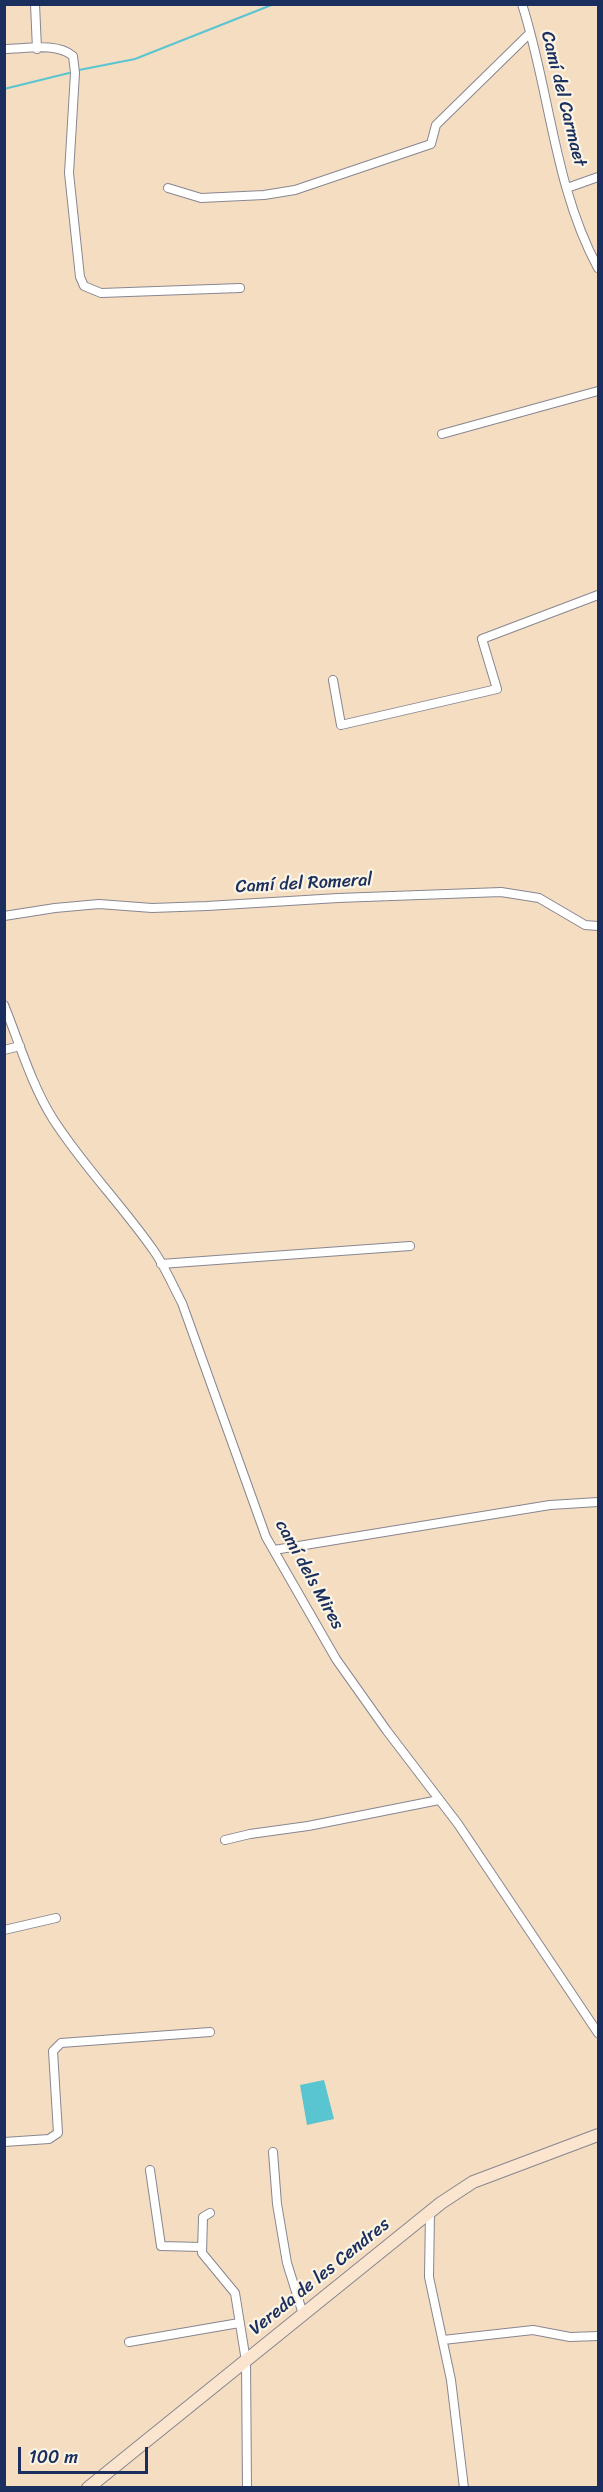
<!DOCTYPE html>
<meta charset="utf-8">
<style>
body{margin:0}
#map{position:relative;width:603px;height:2492px;overflow:hidden;background:#f5ddc1;font-family:Sriracha,sans-serif}
canvas{display:block}
.frame{position:absolute;inset:0;border:6px solid #1b2f5e;pointer-events:none}
.scale{position:absolute;left:18px;top:2447px;width:130px;height:27px;box-sizing:border-box;border:3px solid #1b2f5e;border-top:0;padding-left:8px;font-size:18px;line-height:21px;white-space:nowrap;color:#1b2f5e;-webkit-text-stroke:4px #fcf5e5;paint-order:stroke}
</style>
<div id="map">
<canvas width="603" height="2492"></canvas>
<div class="frame"></div>
<div class="scale">100 m</div>
</div>
<script>
const g = document.querySelector('canvas').getContext('2d');
g.lineJoin = 'round';
function fillPath(path, color) { g.fillStyle = color; g.fill(path, 'evenodd'); }
function trace(path, color, width, dash) { g.strokeStyle = color; g.lineWidth = width; g.lineCap = dash ? 'butt' : 'round'; g.setLineDash(dash || []); g.stroke(path); }
function write(font, color, halo, rows, align = 'center') {
  g.font = font + ' Sriracha,sans-serif'; g.lineWidth = 4.5; g.setLineDash([]); g.textBaseline = 'middle'; g.strokeStyle = halo; g.fillStyle = color; for (const [text, x, y, turn = 0] of rows) {
    g.save(); g.translate(x, y); g.rotate((+turn || 0) * Math.PI / 180); g.textAlign = isNaN(turn) ? turn : align; if (halo) g.strokeText(text, 0, 0); g.fillText(text, 0, 0); g.restore();
  }
}
fillPath(new Path2D(`
 M324,2080l10,39 -27,6 -7,-40z`), '#58c5d1');
trace(new Path2D(`
 M79,70l56,-11 139,-55
 M4,89l65,-16`), '#58c5d1', 2);
const street = new Path2D(`
 M35,4l2,45
 M522,4c28,87 32,183 76,264
 M4,49c21,0 52,-7 69,7l2,17 -6,100 11,104 4,9 17,7 139,-5
 M168,188l33,10 63,-3 31,-5 136,-46 5,-19 94,-92
 M567,188l31,-11
 M442,434l156,-43
 M333,680l8,45 156,-36 -15,-50 116,-44
 M4,916l51,-8 44,-4 53,4 55,-2 131,-8 163,-6 38,6 46,27 13,1
 M4,1005c15,37 28,81 49,114 30,47 69,86 101,132 11,16 19,35 28,52l84,234 70,122 51,72 71,93 140,209
 M4,1050l16,-4
 M161,1264l249,-18
 M274,1550l276,-45 48,-3
 M225,1840l25,-6 58,-8 131,-26
 M4,1930l52,-12
 M4,2142l45,-3 9,-6 -5,-82 8,-8 149,-11
 M273,2152l4,52 10,59 16,51
 M150,2170l11,76 41,1
 M430,2211l-1,66 22,103 13,108
 M210,2213l-7,4 -1,36 33,40 11,68 1,127
 M443,2340l90,-10 37,7 28,-1
 M129,2342l110,-19`);
const secondary = new Path2D(`
 M88,2488l353,-285 32,-21 125,-47`);
trace(street, '#888690', 10);
trace(secondary, '#888690', 14);
trace(street, '#fff', 8);
trace(secondary, '#fce5cf', 12);
write('18px', '#1b2f5e', '#fcf5e5', [
 ["Camí del Carmaet",563,99,76],
 ["Camí del Romeral",304,884,-3],
 ["camí dels Mires",309,1575,61],
 ["Vereda de les Cendres",320,2277,-39]
]);
</script>
